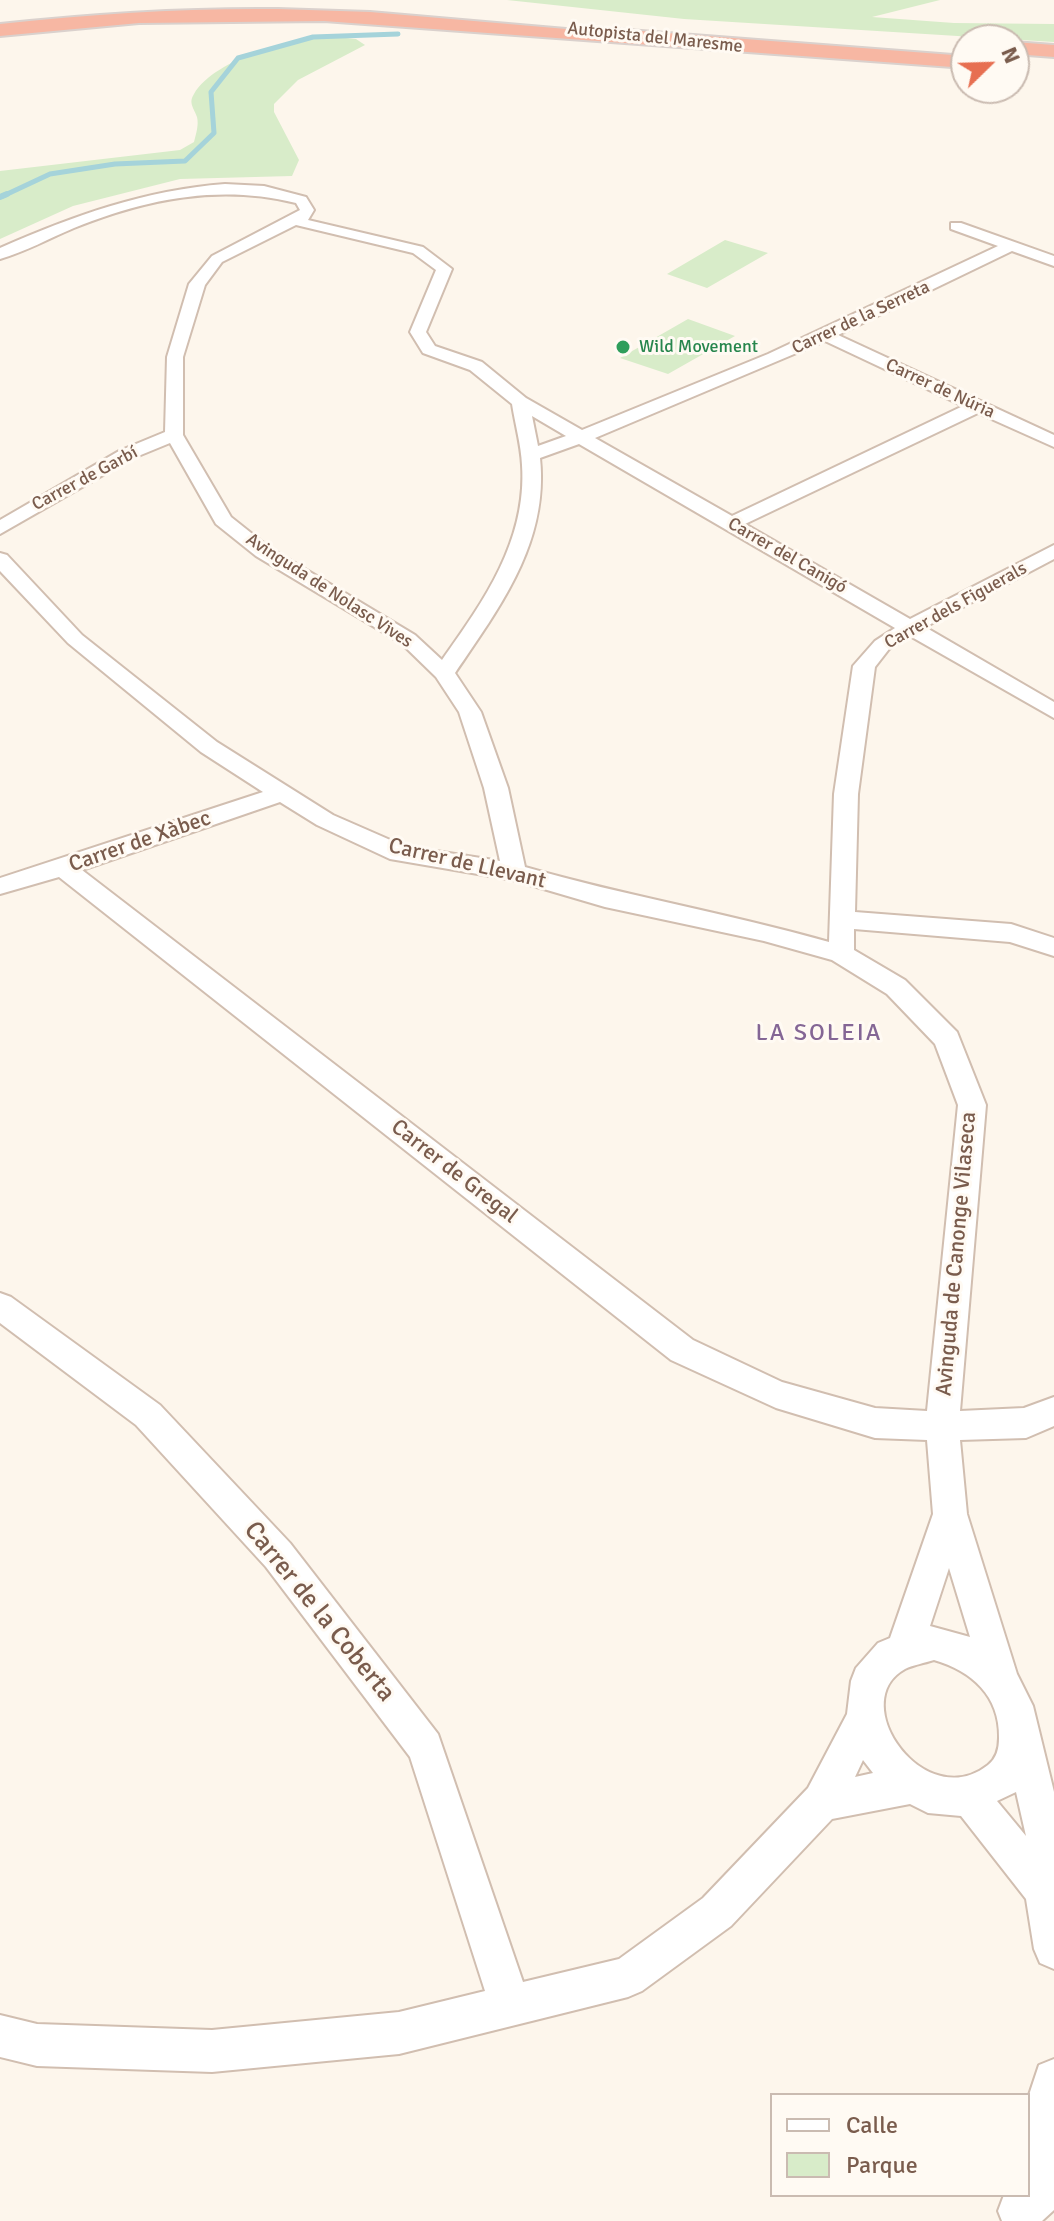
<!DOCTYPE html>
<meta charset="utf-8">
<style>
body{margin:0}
#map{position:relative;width:1054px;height:2221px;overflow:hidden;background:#fdf6ec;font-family:Signika,sans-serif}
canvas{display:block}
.legend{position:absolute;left:770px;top:2093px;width:260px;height:104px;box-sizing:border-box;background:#fffaf3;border:2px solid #cabbb1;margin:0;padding:10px 14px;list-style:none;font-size:24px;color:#7a5c4d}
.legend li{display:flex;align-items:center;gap:16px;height:40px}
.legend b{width:40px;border:2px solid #cabbb1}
.north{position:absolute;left:950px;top:24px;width:80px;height:80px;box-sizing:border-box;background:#fffaf3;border:2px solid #cabbb1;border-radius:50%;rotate:67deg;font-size:22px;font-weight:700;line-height:32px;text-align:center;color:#7a5c4d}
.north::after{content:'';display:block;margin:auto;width:28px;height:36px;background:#e76f51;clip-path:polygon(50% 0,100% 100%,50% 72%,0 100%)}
</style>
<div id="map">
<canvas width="1054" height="2221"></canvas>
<ul class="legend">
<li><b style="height:10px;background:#fff"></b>Calle</li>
<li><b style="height:22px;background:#d8ecc9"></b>Parque</li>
</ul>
<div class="north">N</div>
</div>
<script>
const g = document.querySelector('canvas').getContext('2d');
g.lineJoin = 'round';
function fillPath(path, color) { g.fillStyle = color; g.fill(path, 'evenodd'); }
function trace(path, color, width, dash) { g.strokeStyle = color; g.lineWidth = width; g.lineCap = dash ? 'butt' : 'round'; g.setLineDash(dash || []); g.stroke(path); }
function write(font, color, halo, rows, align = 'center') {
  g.font = font + ' Signika,sans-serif'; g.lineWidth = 6; g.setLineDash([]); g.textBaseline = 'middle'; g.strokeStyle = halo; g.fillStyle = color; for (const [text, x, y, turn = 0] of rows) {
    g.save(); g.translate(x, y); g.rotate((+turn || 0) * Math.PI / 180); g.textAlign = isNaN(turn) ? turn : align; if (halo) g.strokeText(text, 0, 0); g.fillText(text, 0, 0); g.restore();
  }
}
fillPath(new Path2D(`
 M507,0h433l-68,17 82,6 100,1v18l-370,-23z
 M336,37l20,2 9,6 -67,35 -24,24v8l25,48 -7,16 -112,3 -107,27 -73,33v-68l180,-21 14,-8c2,-8 5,-17 3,-25 -3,-9 -9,-14 -3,-23 22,-37 102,-56 142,-57z
 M725,240l43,13 -61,35 -40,-14z
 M688,319l47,17 -67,38 -48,-16z`), '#d8ecc9');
trace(new Path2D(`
 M3,196l47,-22 65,-10 70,-3 29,-28 -3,-41 27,-34 75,-21 85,-3`), '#a5d3da', 5);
trace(new Path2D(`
 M0,197l7,-3`), '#a5d3da', 6);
const minor = new Path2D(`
 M225,184l39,2 42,11 8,13 -6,10 115,27 29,22 -26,63 9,14 47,16 44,36 56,32 186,-76 230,-108 -47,-17v-6h10l93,33v10l-42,-15 -174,84 216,100v12l-76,-34 -233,111 165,95 144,-74v14l-129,68 129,75v16l-144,-82 -21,13 -14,18 -17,127 -3,118 156,12 43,14v18l-44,-14 -156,-13v21l51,30 52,52 29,73 -26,306 64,-3 30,-11v29l-28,12 -66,2 7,74 50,160 16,32 21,86v177l-14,-6 -6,-14 -8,-50 -65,-83 -33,-3 -18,-9 -78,15 -101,107 -89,65 -14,6 -229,57 -187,18 -175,-6 -37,-9v-42l37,9 175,6 187,-18 86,-21 -75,-234 -144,-190 -130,-142 -136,-102v-30l11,4 149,108 130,138 148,191 85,248 96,-23 84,-61 105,-110 39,-74 4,-33 5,-13 22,-25 12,-5 43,-124 -6,-74 -52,-2 -99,-30 -105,-48 -612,-483 -59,17v-16l263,-86 -62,-40 -133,-109 -68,-72v-18l7,2 75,80 135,107 116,73 71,31 96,15 -16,-73 -25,-76 -23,-35 -35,-34 -145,-87 -40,-32 -46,-81 -39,16 -131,75v-14l119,-69 46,-19 2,-75 22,-73 23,-28 88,-46 -4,-7c-77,-19 -150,-4 -222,25 -24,10 -49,24 -74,31v-11c73,-32 145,-58 225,-64zM296,225l117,28 23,17 -26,62 13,21 47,17 42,34c3,20 9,40 10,61 5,75 -38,136 -80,195l-27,-25 -145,-87 -39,-31 -48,-82v-78l22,-72 17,-23zM825,341l138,65 -231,110 -137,-78zM532,416l34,20 -28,10zM579,444l316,184 -20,13 -22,25 -19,128 -5,148c-101,-29 -204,-46 -304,-75l-17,-79 -27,-76 -26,-39c45,-66 94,-131 85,-215zM280,802l37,23 73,34 123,21 92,27 159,34 68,19 55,34 48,50 23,61 -31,306 -52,-3 -93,-26 -89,-42 -611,-470zM949,1568l21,69 -40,-11zM934,1660c38,11 66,36 65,78 0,10 -2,20 -11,27 -63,50 -143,-63 -83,-96 8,-4 20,-6 29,-9zM863,1760l10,13 -18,4zM1016,1792l10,44 -29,-35z
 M1054,2059v151l-12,11h-40l-4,-10 6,-16h24v-97l11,-33z`);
const motorway = new Path2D(`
 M278,9l92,3 196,17 29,2 7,-3 364,28v12l-642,-47 -185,2 -139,13v-12c92,-10 184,-16 278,-15z
 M1014,42l40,3v12l-40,-3z`);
trace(minor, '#d1beb0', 4);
trace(motorway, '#dad1cd', 4);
fillPath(minor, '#fff');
fillPath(motorway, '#f7b7a3');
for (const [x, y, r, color] of [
 [623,347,8,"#2e9e5b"]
]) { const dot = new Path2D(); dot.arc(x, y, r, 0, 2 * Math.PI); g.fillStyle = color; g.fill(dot); trace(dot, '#fffaf3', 3); }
write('18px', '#7a5c4d', '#fffaf3', [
 ["Autopista del Maresme",655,38,6],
 ["Carrer de la Serreta",861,318,-25],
 ["Carrer de Núria",940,389,25],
 ["Carrer de Garbí",85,479,-28],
 ["Carrer del Canigó",787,556,30],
 ["Avinguda de Nolasc Vives",329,591,33],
 ["Carrer dels Figuerals",956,606,-29]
]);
write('18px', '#27864d', '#fffaf3', [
 ["Wild Movement",639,347]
], 'left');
write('22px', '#7a5c4d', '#fffaf3', [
 ["Carrer de Xàbec",140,842,-19],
 ["Carrer de Llevant",467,864,13],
 ["Carrer de Gregal",454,1172,38],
 ["Avinguda de Canonge Vilaseca",957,1254,-85]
]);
g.letterSpacing = '2px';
write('24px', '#846695', '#fffaf3', [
 ["LA SOLEIA",819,1034]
]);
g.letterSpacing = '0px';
write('26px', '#7a5c4d', '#fffaf3', [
 ["Carrer de la Coberta",319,1612,51]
]);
</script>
